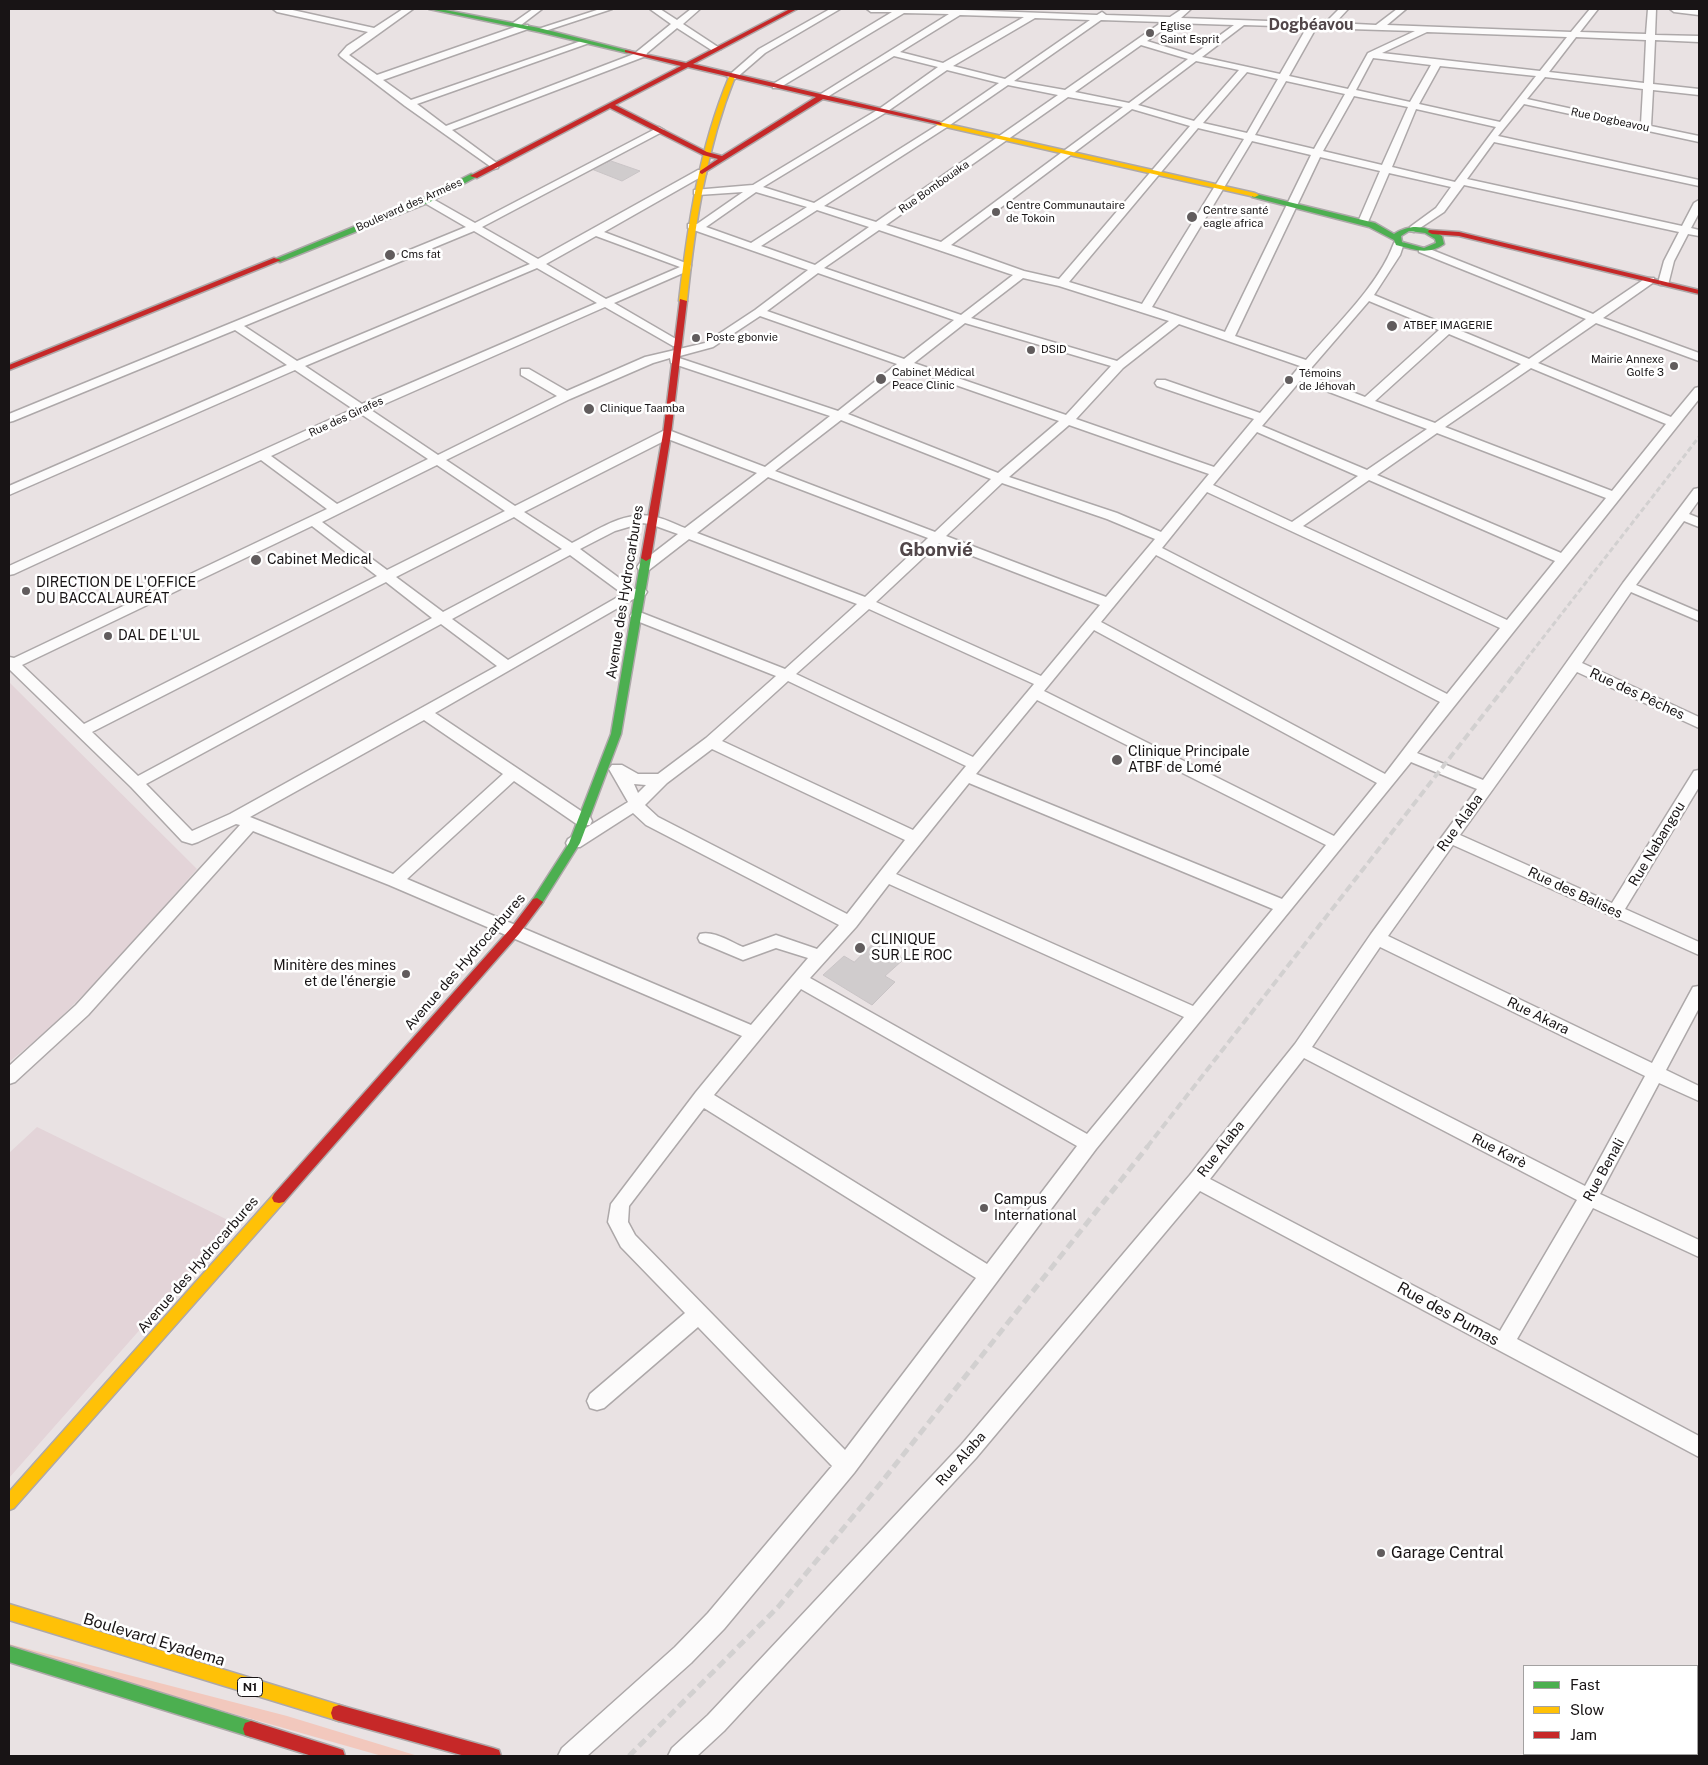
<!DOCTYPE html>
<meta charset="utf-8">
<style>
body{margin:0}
#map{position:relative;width:1708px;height:1765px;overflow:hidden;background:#e9e2e3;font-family:"Public Sans",sans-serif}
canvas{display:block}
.frame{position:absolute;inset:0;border:10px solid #181415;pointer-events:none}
.legend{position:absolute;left:1523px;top:1665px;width:175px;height:90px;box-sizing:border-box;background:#fff;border:1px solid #a3a1a1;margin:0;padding:6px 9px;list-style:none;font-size:15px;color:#181415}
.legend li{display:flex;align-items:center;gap:10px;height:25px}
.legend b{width:25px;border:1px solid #a3a1a1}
</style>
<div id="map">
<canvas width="1708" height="1765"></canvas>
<div class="frame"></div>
<ul class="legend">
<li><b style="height:6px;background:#4caf50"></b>Fast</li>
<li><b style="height:6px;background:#ffc107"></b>Slow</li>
<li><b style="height:6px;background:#c62828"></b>Jam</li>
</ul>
</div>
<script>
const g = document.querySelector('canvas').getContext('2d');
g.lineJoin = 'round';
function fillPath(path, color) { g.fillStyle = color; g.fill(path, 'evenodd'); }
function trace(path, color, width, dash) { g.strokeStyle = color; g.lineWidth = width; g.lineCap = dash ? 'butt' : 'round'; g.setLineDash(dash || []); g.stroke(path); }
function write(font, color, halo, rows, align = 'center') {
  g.font = font + ' "Public Sans",sans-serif'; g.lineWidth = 5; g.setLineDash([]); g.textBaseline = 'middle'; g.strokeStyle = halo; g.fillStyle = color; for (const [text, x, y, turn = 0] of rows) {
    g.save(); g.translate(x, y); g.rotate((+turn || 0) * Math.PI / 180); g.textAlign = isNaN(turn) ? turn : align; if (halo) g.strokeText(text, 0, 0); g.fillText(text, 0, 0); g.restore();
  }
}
fillPath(new Path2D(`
 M9,682l188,187 -87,99 -62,62 -39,32z
 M37,1127l197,96 -225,255v-325z`), '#e3d4d8');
fillPath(new Path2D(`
 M9,1644l278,72 131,40h-36l-373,-106z`), '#f2c8bd');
const building = new Path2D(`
 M611,161l29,10 -18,10 -28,-11z
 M875,942l29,17 -19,17 10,6 -23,23 -49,-30 21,-19 10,6z`);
fillPath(building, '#d0cccd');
trace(building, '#c9c4c6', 1);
const street = new Path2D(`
 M273,9h15l86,19 29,-19h10l-64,46 28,20 138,-48 -3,-2 1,-2 20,-14h9l-21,16h7v4l-145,51 28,20 173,-60 8,2 -175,62 29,22 188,-72 37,-30 -21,-15h10l17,11 14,-11h9l-17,15 38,25 -8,2 -36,-23 -30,25 -1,3 -194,74 46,34v4l-4,1 -89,-63 -64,-49 -2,-2 8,-9 21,-14 -91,-20z
 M600,9h12l-70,23 -7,-2z
 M830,9h10l-75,44 -30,26 -8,-2 32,-28z
 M867,9h70l160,6 5,-3 4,3 64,2 12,-8h9l-10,9 144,5 14,-14h9l-13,14 41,2 21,-16h9l-19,16 184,7 19,-23h8l-18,23 66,2 2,-25h8l-1,26 44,1v6l-44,-2 -2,44 46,5v6l-46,-5 -2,36 48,10v6l-175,-38 -26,32 201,44v6l-205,-44 -27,37 215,47 12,-23 5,-3v13l-8,15 8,2v6l-11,-2 -14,27 -6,24h-8l-2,-2 6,-22 15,-29 -215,-47 -20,27 -30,20 -4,-1v-4l26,-19 15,-21 -62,-14 -21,49 -5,3 -5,-3 22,-51 -60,-14 -85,179 71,24c29,-34 73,-75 88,-117l5,-3 5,3 -4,12 -26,40 155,64 57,-40 -167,-67v-4h8l166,66 53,-36h8v4l-51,36 96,35v8l-103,-38 -58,40 133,54 24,-29 4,-1v12l-282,354 66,27 140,-197 71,-94 5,-1v12l-10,14 10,4v9l-15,-6 -48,64 63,27v9l-68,-29 -49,71 117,54v11l-122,-56 -117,163 152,68 82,-132 5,-1v17l-74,122 74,33v13l-246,-110 -65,91 264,127 41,-76 6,-1v22l-33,62 33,16v15l-40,-18 -59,111 99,46v17l-106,-49 -76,131 182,97v21l-499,-266 -224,267 -252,273 -27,25h-29l4,-8 36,-33 254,-271 228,-269 105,-131 76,-110 106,-145 -66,-27 -315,387 -242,324 -130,156 -33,34 -104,93h-29l4,-8 113,-101 33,-34 124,-147 -134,-139 -94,81 -7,2 -7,-2 -3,-7 3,-7 95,-81 -64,-66 -13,-25 3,-18 85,-112 46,-56 -353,-151 -136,-54 -165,184 -73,67 -6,2v-18l67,-61 164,-180 -4,-1 -38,18 -6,2 -10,-3 -51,-54 -122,-118v-12l5,1 313,-149 -66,-49 -247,114 -5,1v-9l344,-157 -58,-39 -286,125v-9l278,-121 -52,-35 -222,91 -4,1v-8l457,-187 -43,-25v-4h8l44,25 184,-96 5,3 -2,2 -180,95 56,32 160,-89h8v4l-102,58 87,33 -1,5 -76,33 67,39v4h-8l-68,-39 -234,103 67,45 119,-59 -36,-21v-6h8l38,22 78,-34 60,-14 50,-33 53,-40 -120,-42v-4h9l46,-32 -45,3 -4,-1v-4l59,-5 126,-76 59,-42 -44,-11 -70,43 -8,-2 133,-83 -45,-1 -125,75h-6v-4l119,-72h-21zM960,15l64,2 -81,46 -43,-11zM1035,18l55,2 -85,59 -52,-13zM1101,20l61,2 -97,68 -51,-9zM1173,23l61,2 -41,30 -46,-14zM1244,25l63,2 -27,47 -78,-17zM1316,28l99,3 -47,22 -20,36 -59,-13zM1427,32l140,5 -27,34 -158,-18zM1576,37l70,3 -2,43 -95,-11zM1141,45l47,14 -59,44 -54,-11zM1373,58l58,7 -21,37 -54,-12zM1196,61l43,9 -45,51 -56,-16zM1440,66l96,10 -36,46 -81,-18zM947,70l52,13 -58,40 -127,80 -51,-16 122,-74zM1247,72l31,7 -31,54 -44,-10zM1545,77l98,12 -2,35 -114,-25zM1286,81l59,13 -31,55 -59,-14zM1008,85l50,10 -182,127 -52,-16 123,-79zM1354,96l54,11 -26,58 -59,-14zM1068,97l55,10 -182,135 -55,-17zM1132,109l58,17 -131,153 -35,-8 -73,-26zM1416,109l80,18 -41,55 -63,-15zM1198,128l46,11 -102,165 -73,-22zM1252,141l59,14 -86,177 -73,-25zM756,192l51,15 -56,36 -45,-16zM817,210l52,17 -54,38 -54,-19zM879,230l134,45 -52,40 -137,-47zM474,231l56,33 -233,97 -53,-35zM596,236l84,31 -74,32 -60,-35zM537,268l60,35 -235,101 -57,-38zM818,273l136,47 -50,39 -137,-48zM1023,278l36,8 110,35 -52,40 -146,-43zM1369,301l70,29 -74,67 -59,-23zM760,316l137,48 -59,47 -162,-54 37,-10zM965,323l146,43 -45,49 -152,-52zM1179,324l121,42 -40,47 -95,-33h-8l-2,3 2,3 97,33 -40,48 -138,-48 47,-51zM1449,334l72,30 -86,59 -60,-22zM670,358l1,5 159,53 -65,51 -94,-36h-8l-148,75 -69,-46 124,-61 83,-36zM907,368l152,53 -61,52 -150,-59zM1531,368l135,56 -54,67 -167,-64zM1300,381l127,48 -60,41 -105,-44zM361,414l67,45 -91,45 -66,-48zM841,420l150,59 -56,53 -160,-61zM1069,425l140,49 -48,58 -44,-19 -108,-36zM1257,432l101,44 -66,46 -79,-37zM1437,433l169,65 -45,55 -184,-78zM668,439l89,34 -72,55c-10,-4 -22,-10 -33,-12 -29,-5 -56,15 -80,27l-48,-31zM437,465l68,46 -118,59 -65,-48zM768,477l160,61 -63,59 -168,-64zM1369,480l186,81 -48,59 -204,-94zM1002,483l105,36 48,20 -49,58 -160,-61zM1207,492l293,136 -53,66 -285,-146zM514,517l48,32 -119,63 -47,-35zM642,523l8,1 28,10 -39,30 -2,3 2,3h10l40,-31 168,65 -72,65 -143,-56h-10l-2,3 2,3 144,57 -70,62 -48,36h-20l-16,-9h-10l-3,4 19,33 -60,37 -2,4 2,4h12l53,-34 13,12 193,100 -22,24 -41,-14 -33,12c-12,-5 -30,-17 -43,-13l-2,4 2,4 43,18 33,-12 32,10 -57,67 -344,-146 107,-98 64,44h12l2,-4 -2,-4 -155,-104 202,-116 8,-2 2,-3 -2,-3h-11l-54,-40 35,-18zM312,526l65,50 -293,148 -62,-59zM939,543l161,62 -59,71 -165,-74zM570,555l53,39 -115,66 -56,-41zM1156,555l284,147 -55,72 -284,-152zM386,582l46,36 -294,158 -46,-44zM869,609l165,75 -61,73 -177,-83zM441,624l56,42 -267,148 -38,17 -46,-47zM1094,630l283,153 -43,53 -290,-145zM788,681l178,85 -53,64 -191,-89zM1037,700l289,145 -44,54 -306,-125zM424,720l79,54 -110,100 -143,-57zM712,749l193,91 -58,74 -189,-97 -13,-12 22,-22zM969,783l304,126 -80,97 -297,-132zM634,784l12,1 -8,8zM889,884l295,133 -97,117 -277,-156 46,-51zM1380,947l265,129 -60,110 -273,-139zM801,989l276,157 -90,118 -273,-169zM1304,1058l273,142 -77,131 -290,-152zM704,1108l272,170 -131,172 -210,-215 -7,-13 1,-16z
 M1670,9h29v6l-25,-3z`);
const fast = new Path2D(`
 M429,9h11l99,19 91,23 -3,2 -88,-21z
 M471,174l7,2 -48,26 -150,60 -7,-2 151,-62z
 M1252,193l123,30 19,11c18,-11 31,-8 48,2l2,8c-17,12 -30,5 -48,1l-2,-5 -25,-13 -117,-30zM1409,231l16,2 10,6 1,4 -12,5 -22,-6 -1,-6z
 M646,555l5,3 -30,176 -41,109 -39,62h-8l-2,-3 2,-3 36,-56 42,-109 30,-176z
 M9,1646l242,75 6,2 2,6 -2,6 -6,2 -242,-75z`);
const slow = new Path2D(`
 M732,75l3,2c-29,72 -40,147 -48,224l-4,2 -4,-2c9,-77 20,-152 50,-224z
 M939,122l316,71 4,2 -4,2 -318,-72 -1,-1z
 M279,1193l5,1 2,4 -2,4 -270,306 -5,2v-18l265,-298z
 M9,1604l330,101 6,2 2,6 -2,6 -6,2 -330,-101z`);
const jam = new Path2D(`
 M790,9h7l-104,55 246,58 3,2 -1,1 -118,-26 -121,75 -2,-1v-2l18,-12 -15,-4 -93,-47 -133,70 -7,-2 211,-110 -56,-14v-2l61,13zM688,67l128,30 -94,59 -15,-4 -92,-47z
 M1429,230l30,2 240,58v4l-240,-58 -27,-2 -4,-2z
 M274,258l7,2 -272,110v-5z
 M680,299l7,2 -16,133 -20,124 -5,3 -5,-3 22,-124z
 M537,898l6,4 -24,32 -235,268 -5,1 -5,-1 -2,-4 2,-4 237,-266 22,-29z
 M339,1705l154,43 6,2 2,6h-36l-126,-35 -6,-2 -2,-6 2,-6z
 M251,1721l86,27 6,2 2,6h-33l-61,-19 -6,-2 -2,-6 2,-6z`);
trace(street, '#ada8a9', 3);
trace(fast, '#ada8a9', 3);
trace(slow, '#ada8a9', 3);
trace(jam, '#ada8a9', 3);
fillPath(street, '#fcfbfb');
fillPath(fast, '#4caf50');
fillPath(slow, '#ffc107');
fillPath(jam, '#c62828');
trace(new Path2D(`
 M1521,666l178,-229`), '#d2d0d0', 3, [5.5, 3]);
trace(new Path2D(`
 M1147,1147l375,-482`), '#d2d0d0', 4, [8, 4]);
trace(new Path2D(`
 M629,1756l150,-150 101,-122 268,-338`), '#d2d0d0', 5, [9, 5]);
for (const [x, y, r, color] of [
 [1150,33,5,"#615c5d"],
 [996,212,5,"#615c5d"],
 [1192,217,6,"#615c5d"],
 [390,255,6,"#615c5d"],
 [1392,326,6,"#615c5d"],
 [696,338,5,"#615c5d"],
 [1031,350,5,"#615c5d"],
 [1674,366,5,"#615c5d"],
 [881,379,6,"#615c5d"],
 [1289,380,5,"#615c5d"],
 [589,409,6,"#615c5d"],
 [256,560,6,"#615c5d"],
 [26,591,5,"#615c5d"],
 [108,636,5,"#615c5d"],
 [1117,760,6,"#615c5d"],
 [860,948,6,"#615c5d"],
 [406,974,5,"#615c5d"],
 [984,1208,5,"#615c5d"],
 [1381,1553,5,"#615c5d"]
]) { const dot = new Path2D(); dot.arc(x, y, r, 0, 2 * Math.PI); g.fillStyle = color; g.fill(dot); trace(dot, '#fff', 2); }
write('11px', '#181415', '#fff', [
 ["Eglise",1160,27],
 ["Saint Esprit",1160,40],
 ["Centre Communautaire",1006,206],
 ["de Tokoin",1006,219],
 ["Centre santé",1203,211],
 ["eagle africa",1203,224],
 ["Cms fat",401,255],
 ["ATBEF IMAGERIE",1403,326],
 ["Poste gbonvie",706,338],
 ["DSID",1041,350],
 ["Mairie Annexe",1664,360,"right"],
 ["Golfe 3",1664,373,"right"],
 ["Cabinet Médical",892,373],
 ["Peace Clinic",892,386],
 ["Témoins",1299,374],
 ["de Jéhovah",1299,387],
 ["Clinique Taamba",600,409]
], 'left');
write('11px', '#181415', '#fff', [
 ["Rue Dogbeavou",1610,120,12],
 ["Rue Bombouaka",934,187,-35],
 ["Boulevard des Armées",409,205,-24],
 ["Rue des Girafes",346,417,-25]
]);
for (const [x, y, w] of [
 [250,1687,25]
]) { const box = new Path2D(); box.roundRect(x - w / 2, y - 9.5, w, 19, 4); g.fillStyle = '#fff'; g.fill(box); trace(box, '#181415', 1); }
write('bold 12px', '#181415', null, [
 ["N1",250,1687]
]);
write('14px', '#181415', '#fff', [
 ["Cabinet Medical",267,560],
 ["DIRECTION DE L'OFFICE",36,583],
 ["DU BACCALAURÉAT",36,599],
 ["DAL DE L'UL",118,636],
 ["Clinique Principale",1128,752],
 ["ATBF de Lomé",1128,768],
 ["CLINIQUE",871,940],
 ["SUR LE ROC",871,956],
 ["Minitère des mines",396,966,"right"],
 ["et de l'énergie",396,982,"right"],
 ["Campus",994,1200],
 ["International",994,1216]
], 'left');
write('14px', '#181415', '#fff', [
 ["Avenue des Hydrocarbures",625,592,-81],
 ["Rue des Pêches",1637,694,25],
 ["Rue Alaba",1460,823,-54],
 ["Rue Nabangou",1657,844,-59],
 ["Rue des Balises",1575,893,25],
 ["Avenue des Hydrocarbures",465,962,-49],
 ["Rue Akara",1538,1016,26],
 ["Rue Alaba",1221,1149,-52],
 ["Rue Karè",1499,1151,27],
 ["Rue Benali",1604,1170,-61],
 ["Avenue des Hydrocarbures",198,1265,-49],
 ["Rue Alaba",961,1459,-48]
]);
write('bold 16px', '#514649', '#fff', [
 ["Dogbéavou",1311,25]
]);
write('16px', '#181415', '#fff', [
 ["Rue des Pumas",1448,1314,29],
 ["Boulevard Eyadema",154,1640,17]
]);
write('16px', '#181415', '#fff', [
 ["Garage Central",1391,1553]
], 'left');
write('bold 19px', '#514649', '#fff', [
 ["Gbonvié",936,550]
]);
</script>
